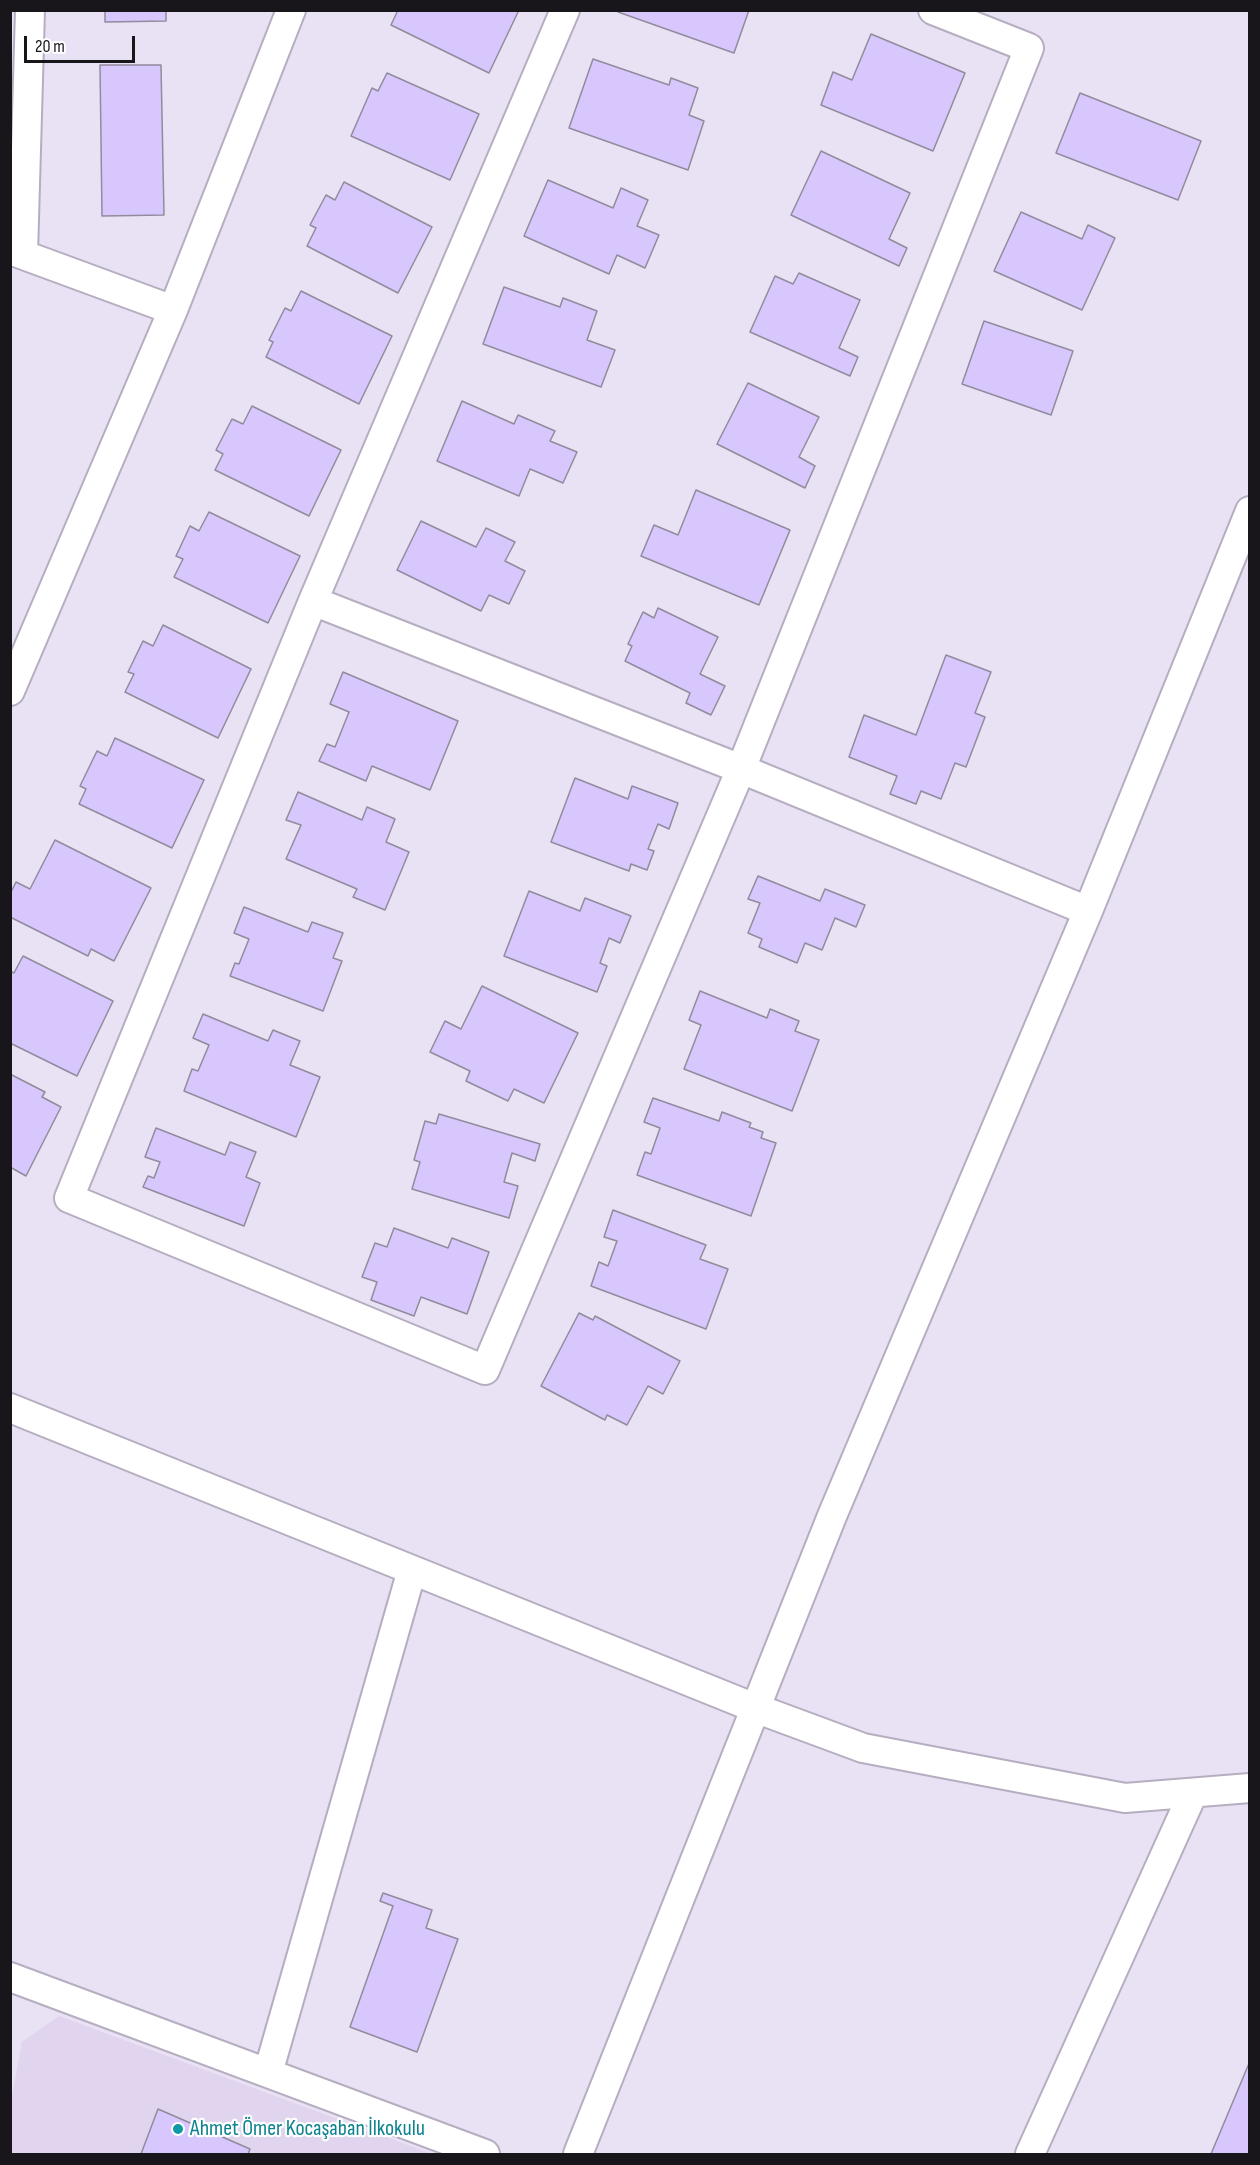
<!DOCTYPE html>
<meta charset="utf-8">
<style>
body{margin:0}
#map{position:relative;width:1260px;height:2165px;overflow:hidden;background:#e9e1f4;font-family:"Sofia Sans Condensed",sans-serif}
canvas{display:block}
.frame{position:absolute;inset:0;border:12px solid #18151b;pointer-events:none}
.scale{position:absolute;left:24px;top:36px;width:111px;height:27px;box-sizing:border-box;border:3px solid #18151b;border-top:0;padding-left:8px;font-size:18px;line-height:21px;white-space:nowrap;color:#18151b;-webkit-text-stroke:4px #fff;paint-order:stroke}
</style>
<div id="map">
<canvas width="1260" height="2165"></canvas>
<div class="frame"></div>
<div class="scale">20 m</div>
</div>
<script>
const g = document.querySelector('canvas').getContext('2d');
g.lineJoin = 'round';
function fillPath(path, color) { g.fillStyle = color; g.fill(path, 'evenodd'); }
function trace(path, color, width, dash) { g.strokeStyle = color; g.lineWidth = width; g.lineCap = dash ? 'butt' : 'round'; g.setLineDash(dash || []); g.stroke(path); }
function write(font, color, halo, rows, align = 'center') {
  g.font = font + ' "Sofia Sans Condensed",sans-serif'; g.lineWidth = 4.5; g.setLineDash([]); g.textBaseline = 'middle'; g.strokeStyle = halo; g.fillStyle = color; for (const [text, x, y, turn = 0] of rows) {
    g.save(); g.translate(x, y); g.rotate((+turn || 0) * Math.PI / 180); g.textAlign = isNaN(turn) ? turn : align; if (halo) g.strokeText(text, 0, 0); g.fillText(text, 0, 0); g.restore();
  }
}
fillPath(new Path2D(`
 M59,2016l373,138h-421v-53l11,-59z`), '#e0d4ee');
const building = new Path2D(`
 M105,10h61v11l-61,1z
 M398,10h121l-30,63 -98,-48z
 M619,10h130l-15,43 -116,-41z
 M871,34l94,39 -32,78 -112,-46 12,-33 19,8z
 M593,59l76,26 2,-7 27,10 -9,27 15,6 -16,49 -119,-42z
 M100,65h61l3,150 -62,1z
 M387,73l92,41 -29,66 -99,-44 21,-48 6,3z
 M1080,93l121,48 -23,59 -122,-47z
 M821,151l89,42 -21,46 18,9 -8,18 -108,-51z
 M548,180l65,28 8,-20 27,12 -11,26 22,9 -14,33 -28,-13 -8,19 -85,-38z
 M344,182l88,45 -34,66 -91,-47 9,-18 -6,-3 16,-30 9,5z
 M1021,212l61,27 6,-14 27,13 -33,72 -88,-39z
 M799,273l61,27 -21,48 19,9 -8,19 -100,-44 25,-56 18,8z
 M504,287l56,20 3,-9 34,13 -10,29 28,10 -14,37 -118,-43z
 M301,291l91,45 -33,68 -93,-47 7,-15 -4,-2 16,-32 6,3z
 M984,321l89,30 -22,64 -89,-31z
 M748,383l71,34 -20,40 16,9 -10,22 -88,-44z
 M462,401l52,23 4,-9 37,16 -5,10 27,11 -14,31 -33,-14 -11,27 -82,-35z
 M252,406l89,44 -32,66 -94,-46 8,-16 -7,-4 16,-31 11,5z
 M696,490l94,40 -31,75 -118,-49 13,-31 24,10z
 M209,512l91,44 -32,67 -94,-46 9,-18 -7,-3 14,-30 9,5z
 M421,521l55,26 10,-19 29,14 -10,19 20,10 -16,33 -20,-9 -8,16 -84,-41z
 M658,608l60,29 -18,37 25,12 -14,29 -25,-12 4,-10 -65,-32 7,-15 -4,-2 15,-32 11,6z
 M163,625l88,44 -33,69 -93,-46 9,-18 -6,-2 15,-31 10,5z
 M946,655l45,17 -16,41 10,4 -19,50 -11,-4 -14,36 -20,-8 -5,13 -26,-10 7,-18 -48,-19 15,-42 52,20z
 M343,672l115,49 -28,69 -58,-24 -6,15 -47,-20 8,-17 8,3 14,-35 -19,-8z
 M115,738l89,42 -32,68 -93,-44 7,-15 -6,-3 17,-35 10,5z
 M575,778l53,21 4,-13 46,17 -9,26 -11,-5 -10,25 6,2 -7,19 -16,-6 -2,7 -78,-29z
 M298,792l64,28 5,-13 28,12 -9,23 23,10 -24,58 -32,-13 4,-8 -71,-30 15,-34 -15,-5z
 M55,840l96,48 -37,73 -23,-12 -3,7 -78,-39v-23l6,-12 14,7z
 M758,876l62,25 5,-12 40,16 -9,22 -21,-9 -13,32 -17,-7 -8,20 -38,-16 3,-8 -14,-6 12,-30 -12,-4z
 M529,891l51,20 5,-13 46,18 -11,27 -11,-5 -9,25 7,3 -10,26 -93,-36z
 M244,907l64,25 4,-10 31,11 -10,25 9,3 -19,50 -93,-35 5,-13 4,1 10,-25 -15,-6z
 M23,956l90,45 -36,75 -67,-33v-72l4,2z
 M482,986l96,47 -34,70 -30,-14 -6,12 -42,-20 4,-10 -40,-19 15,-31 16,8z
 M700,991l67,27 3,-9 29,12 -4,10 24,9 -27,71 -108,-42 17,-44 -12,-5z
 M203,1014l65,27 5,-11 27,11 -10,24 30,12 -24,60 -112,-46 8,-22 6,2 11,-26 -16,-7z
 M10,1074l35,18 -3,5 19,10 -35,69 -16,-9z
 M653,1098l66,23 3,-9 29,11 -2,4 14,5 -2,6 15,5 -25,73 -114,-41 8,-23 6,2 9,-26 -16,-6z
 M439,1114l101,30 -5,17 -23,-8 -8,29 14,4 -9,32 -97,-29 8,-27 -6,-2 11,-39 11,3z
 M156,1128l69,27 5,-13 26,10 -10,25 14,6 -16,43 -101,-39 5,-11 6,2 6,-16 -15,-5z
 M613,1210l93,35 -6,14 28,10 -22,60 -115,-43 8,-24 9,4 9,-25 -13,-4z
 M394,1228l54,20 4,-10 37,14 -22,62 -46,-17 -7,19 -43,-16 6,-18 -15,-5 13,-34 12,4z
 M579,1313l14,7 2,-4 85,45 -17,33 -15,-8 -21,39 -20,-10 -2,5 -64,-34z
 M383,1893l49,17 -6,18 32,11 -41,113 -67,-25 43,-121 -13,-5z
 M1250,2061v93h-39z
 M158,2109l92,40 -2,5h-107z`);
fillPath(building, '#d8c7fd');
trace(building, '#918b9d', 1.5);
const street = new Path2D(`
 M565,10l-252,591 -244,597 416,172 256,-601 288,-721 -96,-38
 M10,250l163,60
 M23,254l7,-244
 M313,601l428,168 347,142
 M10,691l163,-381 118,-300
 M10,1408l745,300 108,40 262,50 125,-10
 M10,1977l475,177
 M268,2073l144,-503
 M578,2154l254,-638 256,-605 162,-400
 M1030,2154l163,-361`);
trace(street, '#b6aec0', 32);
trace(street, '#fff', 28);
for (const [x, y, r, color] of [
 [178,2129,6,"#0f9aa8"]
]) { const dot = new Path2D(); dot.arc(x, y, r, 0, 2 * Math.PI); g.fillStyle = color; g.fill(dot); trace(dot, '#fff', 2); }
write('22px', '#0d838f', '#fff', [
 ["Ahmet Ömer Kocaşaban İlkokulu",190,2129]
], 'left');
</script>
